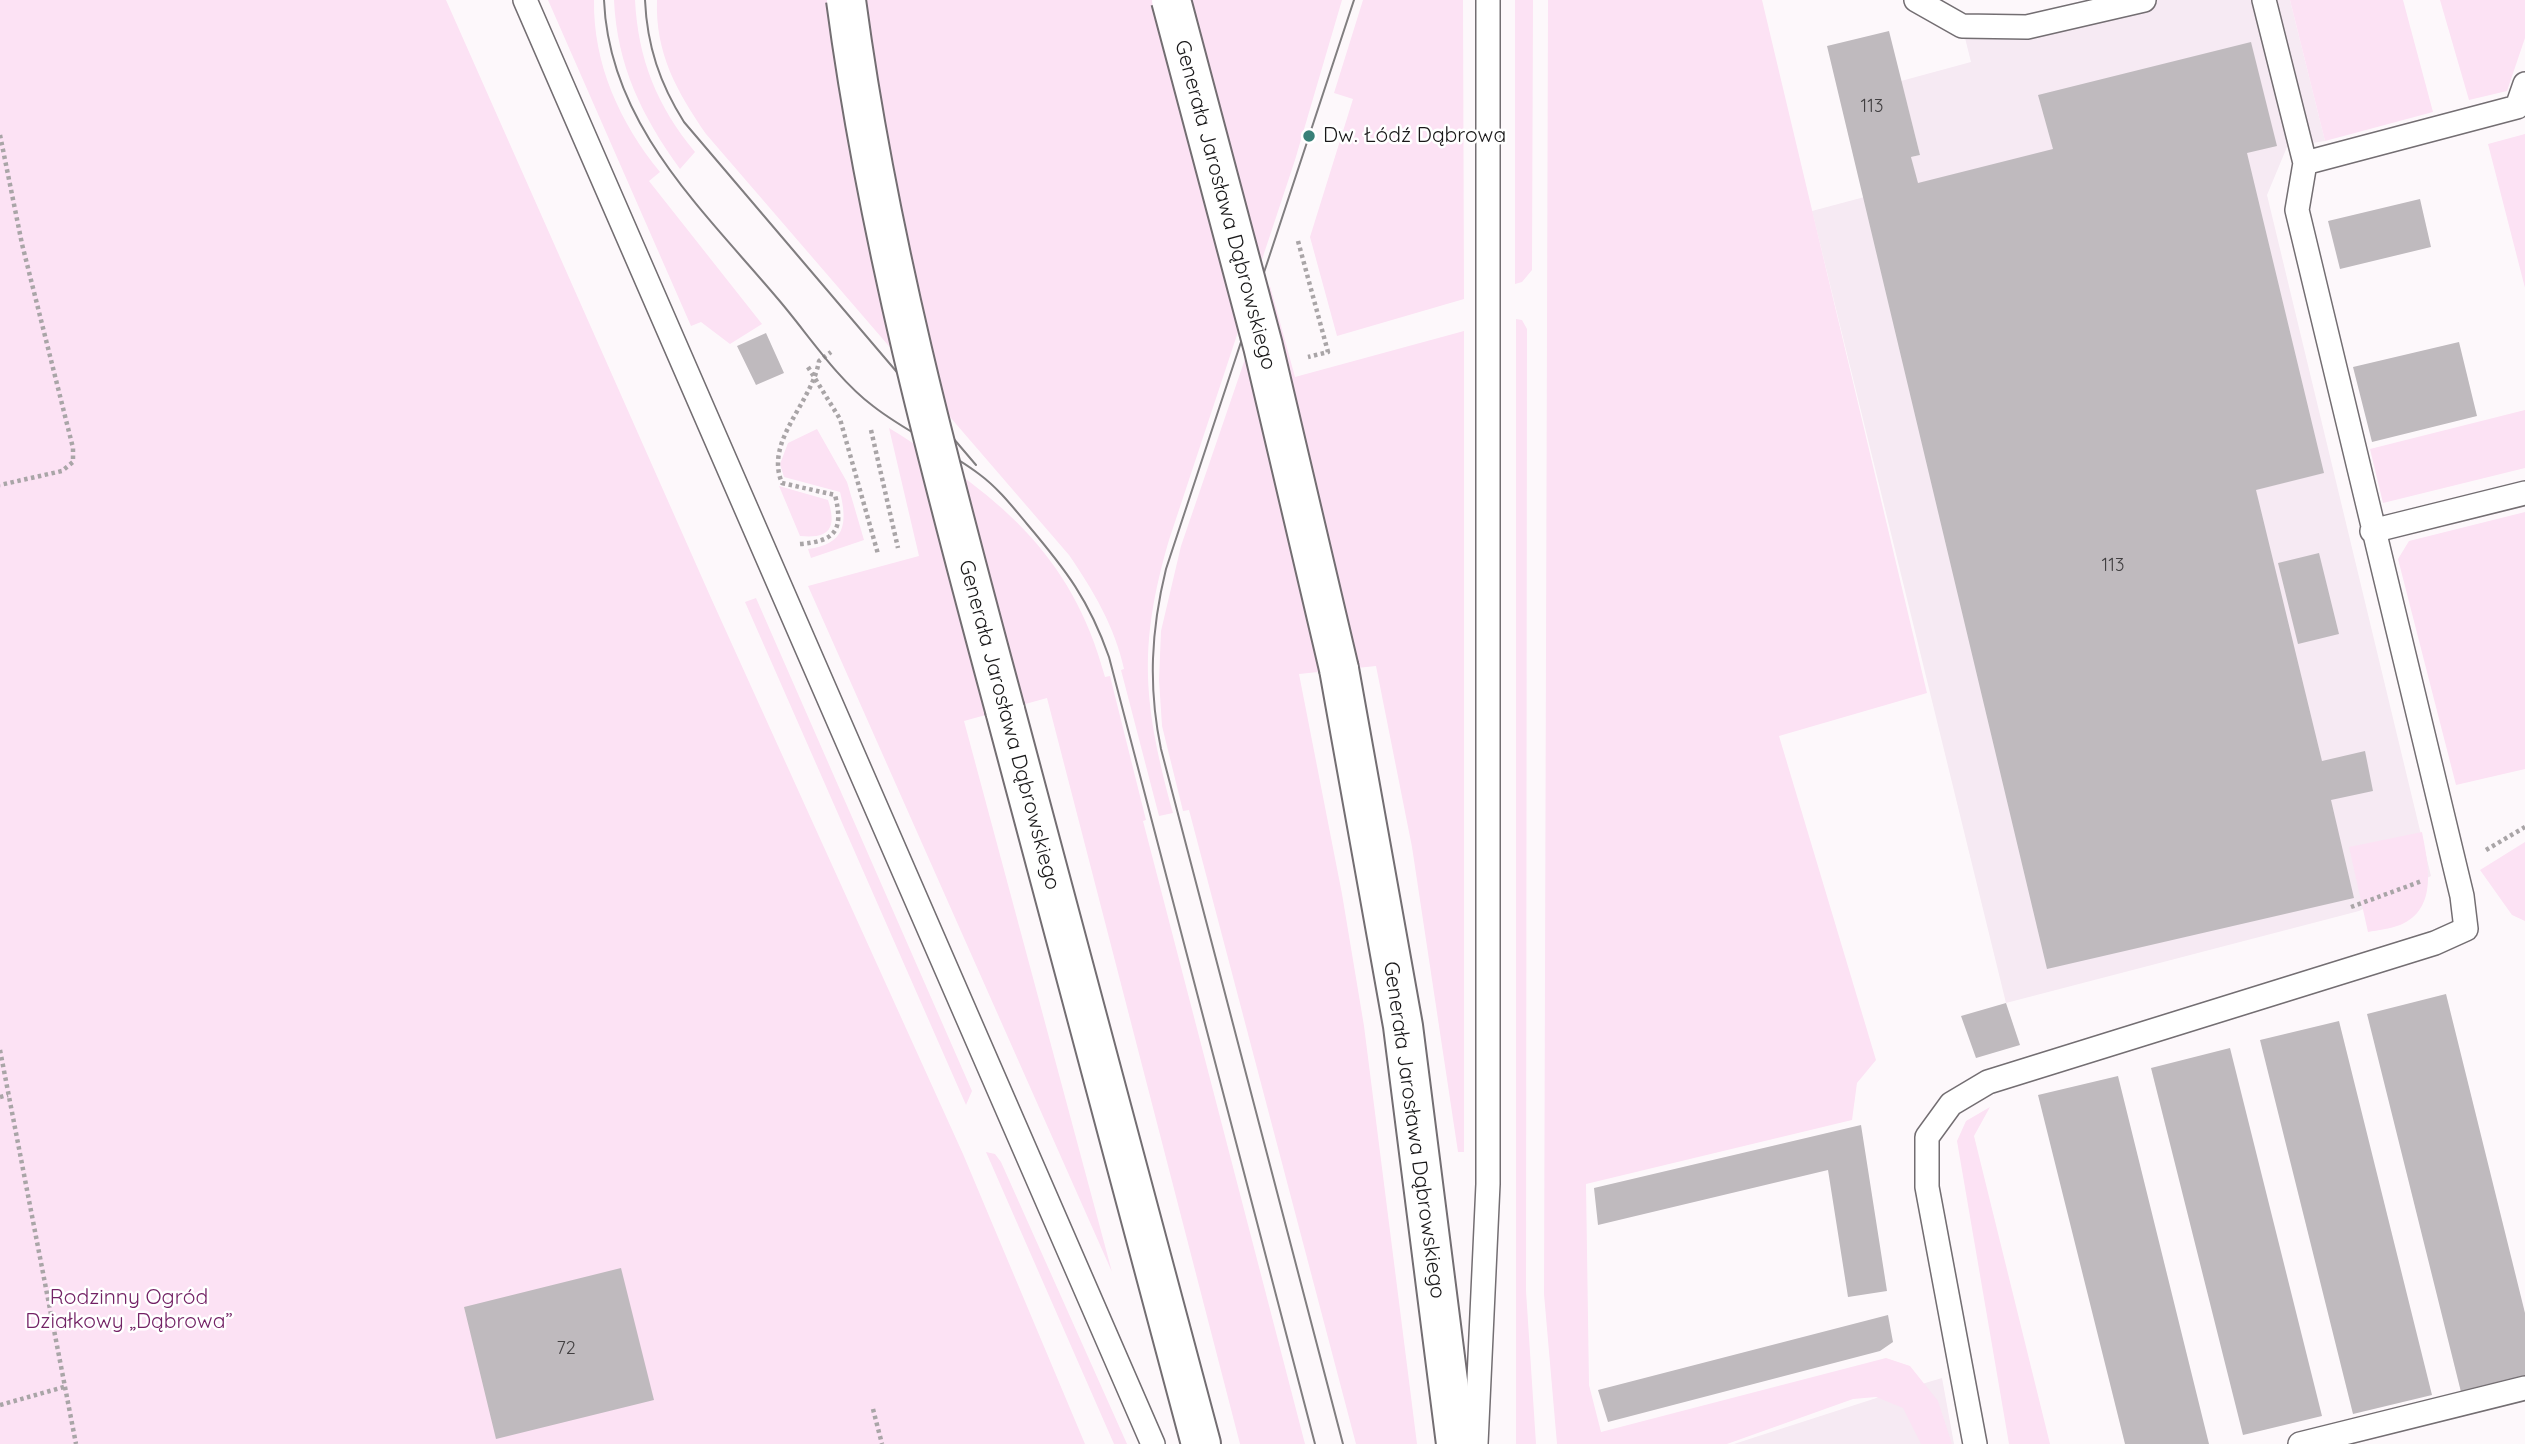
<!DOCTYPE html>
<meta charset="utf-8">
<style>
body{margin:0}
canvas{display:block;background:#fdf8fb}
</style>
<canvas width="2525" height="1444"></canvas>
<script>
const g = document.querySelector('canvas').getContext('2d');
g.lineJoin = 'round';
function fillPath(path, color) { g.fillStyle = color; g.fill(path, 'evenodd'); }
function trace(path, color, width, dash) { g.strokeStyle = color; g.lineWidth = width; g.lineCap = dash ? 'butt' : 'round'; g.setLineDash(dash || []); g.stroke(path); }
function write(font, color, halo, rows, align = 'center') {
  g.font = font + ' Quicksand,sans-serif'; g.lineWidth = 5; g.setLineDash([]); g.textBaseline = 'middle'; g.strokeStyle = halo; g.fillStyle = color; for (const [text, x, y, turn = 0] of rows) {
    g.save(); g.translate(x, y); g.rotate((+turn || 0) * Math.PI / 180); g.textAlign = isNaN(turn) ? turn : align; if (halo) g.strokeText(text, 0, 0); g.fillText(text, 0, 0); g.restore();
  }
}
fillPath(new Path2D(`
 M2095,0h195l35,141 -38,6 -20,48 164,681 -72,35 -353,92 -194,-792 105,-28 -6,-26 9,-2 -19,-74 70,-19 -9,-36 65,1z
 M1942,1378l12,66h-220l161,-52z`), '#f6eaf3');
fillPath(new Path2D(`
 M0,0h446l265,598 252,556 122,290h-1085z
 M548,0h46c-1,64 26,123 66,172l-11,9 113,143 -32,20 -29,-22 -10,4z
 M614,0h21c3,59 22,106 60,152l-15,17c-38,-53 -63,-103 -66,-169z
 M657,0h685l-47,160 -126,380c-32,109 -25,166 4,273l-14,3 -38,-146 3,-1c-9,-42 -31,-79 -55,-114l-363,-421c-29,-42 -51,-81 -49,-134z
 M1363,0h100l1,299 -127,37 -27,-99 43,-138 -19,-6z
 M1515,0h18l-1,270 -10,12 -7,2z
 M1548,0h214l165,693 -148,43 97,324 -19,23 -5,37 -266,64 3,201 12,47 285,-74 24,8 28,35 14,43h-31l-18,-36 -27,-11 -23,2 -126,45h-170l-13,-150z
 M2290,0h113l30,112 -108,29z
 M2440,0h85v38l-18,53 -38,9z
 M2525,134v154l-37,-144z
 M1270,286l25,91 169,-46v821h-6l-46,-305 -36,-181 -77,8 43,220 22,132 53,418h-61l-167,-634 -6,1 -21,-85 -3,-46 2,-49 20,-85z
 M1516,319l6,1 5,9 -1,962 10,153h-20z
 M2525,410v58l-142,35 -13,-54z
 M889,428c106,65 183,124 216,249l5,-1 36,144 -3,1 162,623h-65l-193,-746 -83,23 148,551 -304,-686 111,-30z
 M817,429l30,53 17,58 -53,18 -3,-9c37,-5 40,-25 32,-57l-56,-15 -4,-13 8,-21z
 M779,486l49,14c9,28 2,39 -28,36z
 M2525,512v257l-69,16 -58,-226 11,-18z
 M756,598l216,493 -6,14 -221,-503z
 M2422,832c6,31 17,77 -22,93 -10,4 -22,5 -32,7l-19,-85z
 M2525,842v79l-13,-6 -32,-45z
 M1990,1107l-16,29 76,308h-41l-52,-303 9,-20z
 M986,1152l9,2 6,8 126,282h-13z`), '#fce2f4');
fillPath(new Path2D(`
 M1889,31l31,124 -9,2 7,26 135,-34 -15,-54 213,-53 26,104 -30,7 77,320 -68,17 66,271 43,-10 8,40 -42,9 23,98 -307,71 -220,-923z
 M2420,199l11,48 -91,22 -12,-48z
 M766,333l18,40 -28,12 -19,-39z
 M2459,342l18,74 -105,26 -19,-75z
 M2319,553l20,81 -41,10 -20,-81z
 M2446,994l79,319v63l-64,16 -94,-378z
 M2006,1003l14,42 -44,13 -15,-42z
 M2339,1021l93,374 -79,19 -93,-374z
 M2230,1048l92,368 -79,19 -92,-367z
 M2118,1076l91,368h-84l-87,-349z
 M1861,1125l26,166 -39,6 -20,-127 -230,55 -4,-37z
 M621,1268l33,132 -158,39 -32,-132z
 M1888,1315l5,27 -13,9 -272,71 -10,-32z`), '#bfbabe');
const service = new Path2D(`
 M525,0l628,1444
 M1916,0l46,26 65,1 117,-27
 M2305,163l212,-56 8,-23
 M2372,531l153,-38
 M1476,1444l12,-260v-1184
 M1975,1444l-48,-257v-50l24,-33 37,-22 447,-139 31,-14 -4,-33 -165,-686 8,-47 -41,-163
 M2300,1444l225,-56`);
const secondary = new Path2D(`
 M1339,669l64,357 53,418
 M1005,710l196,734`);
trace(service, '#736e72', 26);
trace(secondary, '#736e72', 42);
trace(new Path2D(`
 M0,135l22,109 51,204v14l-11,9 -62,14
 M1298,241l30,111 -20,5
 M808,367l32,52 38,135
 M871,430l27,118
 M800,544c35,-3 44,-13 35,-49l-53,-12c-18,-42 30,-80 37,-122l12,-9
 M2486,850l39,-23
 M2351,907l71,-26
 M0,1050l76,394
 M0,1097l8,-2
 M0,1405l64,-18
 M873,1409l9,35`), '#a9a5a7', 4.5, [3.5, 3.5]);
trace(service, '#fff', 23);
trace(secondary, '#fff', 38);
trace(new Path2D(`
 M604,0c5,124 98,209 174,299 30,35 58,79 95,107 33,26 73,43 106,68 19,14 33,32 48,50 39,46 62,76 82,133l206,787
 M645,0c2,46 15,84 39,122l292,343
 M1343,1444l-182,-695c-13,-62 -10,-119 5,-180l188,-569`), '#817e80', 2);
const secondaryBridge = new Path2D(`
 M846,0c32,241 96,476 159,710
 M1171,0l92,346 76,323`);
trace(secondaryBridge, '#736e72', 42, []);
trace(secondaryBridge, '#fff', 38);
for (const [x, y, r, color] of [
 [1309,136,7,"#398078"]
]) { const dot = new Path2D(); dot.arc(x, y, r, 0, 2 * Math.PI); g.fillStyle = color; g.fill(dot); trace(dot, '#fff', 2.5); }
write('18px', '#424042', null, [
 ["113",1872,107],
 ["113",2113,566],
 ["72",566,1349]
]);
write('21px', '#191819', '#fff', [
 ["Dw. Łódź Dąbrowa",1323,136]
], 'left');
write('21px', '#191819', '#fff', [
 ["Generała Jarosława Dąbrowskiego",1225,205,75],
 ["Generała Jarosława Dąbrowskiego",1009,725,75],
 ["Generała Jarosława Dąbrowskiego",1414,1130,82]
]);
write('21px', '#732265', '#fff', [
 ["Rodzinny Ogród",129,1298],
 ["Działkowy „Dąbrowa”",129,1322]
]);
</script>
